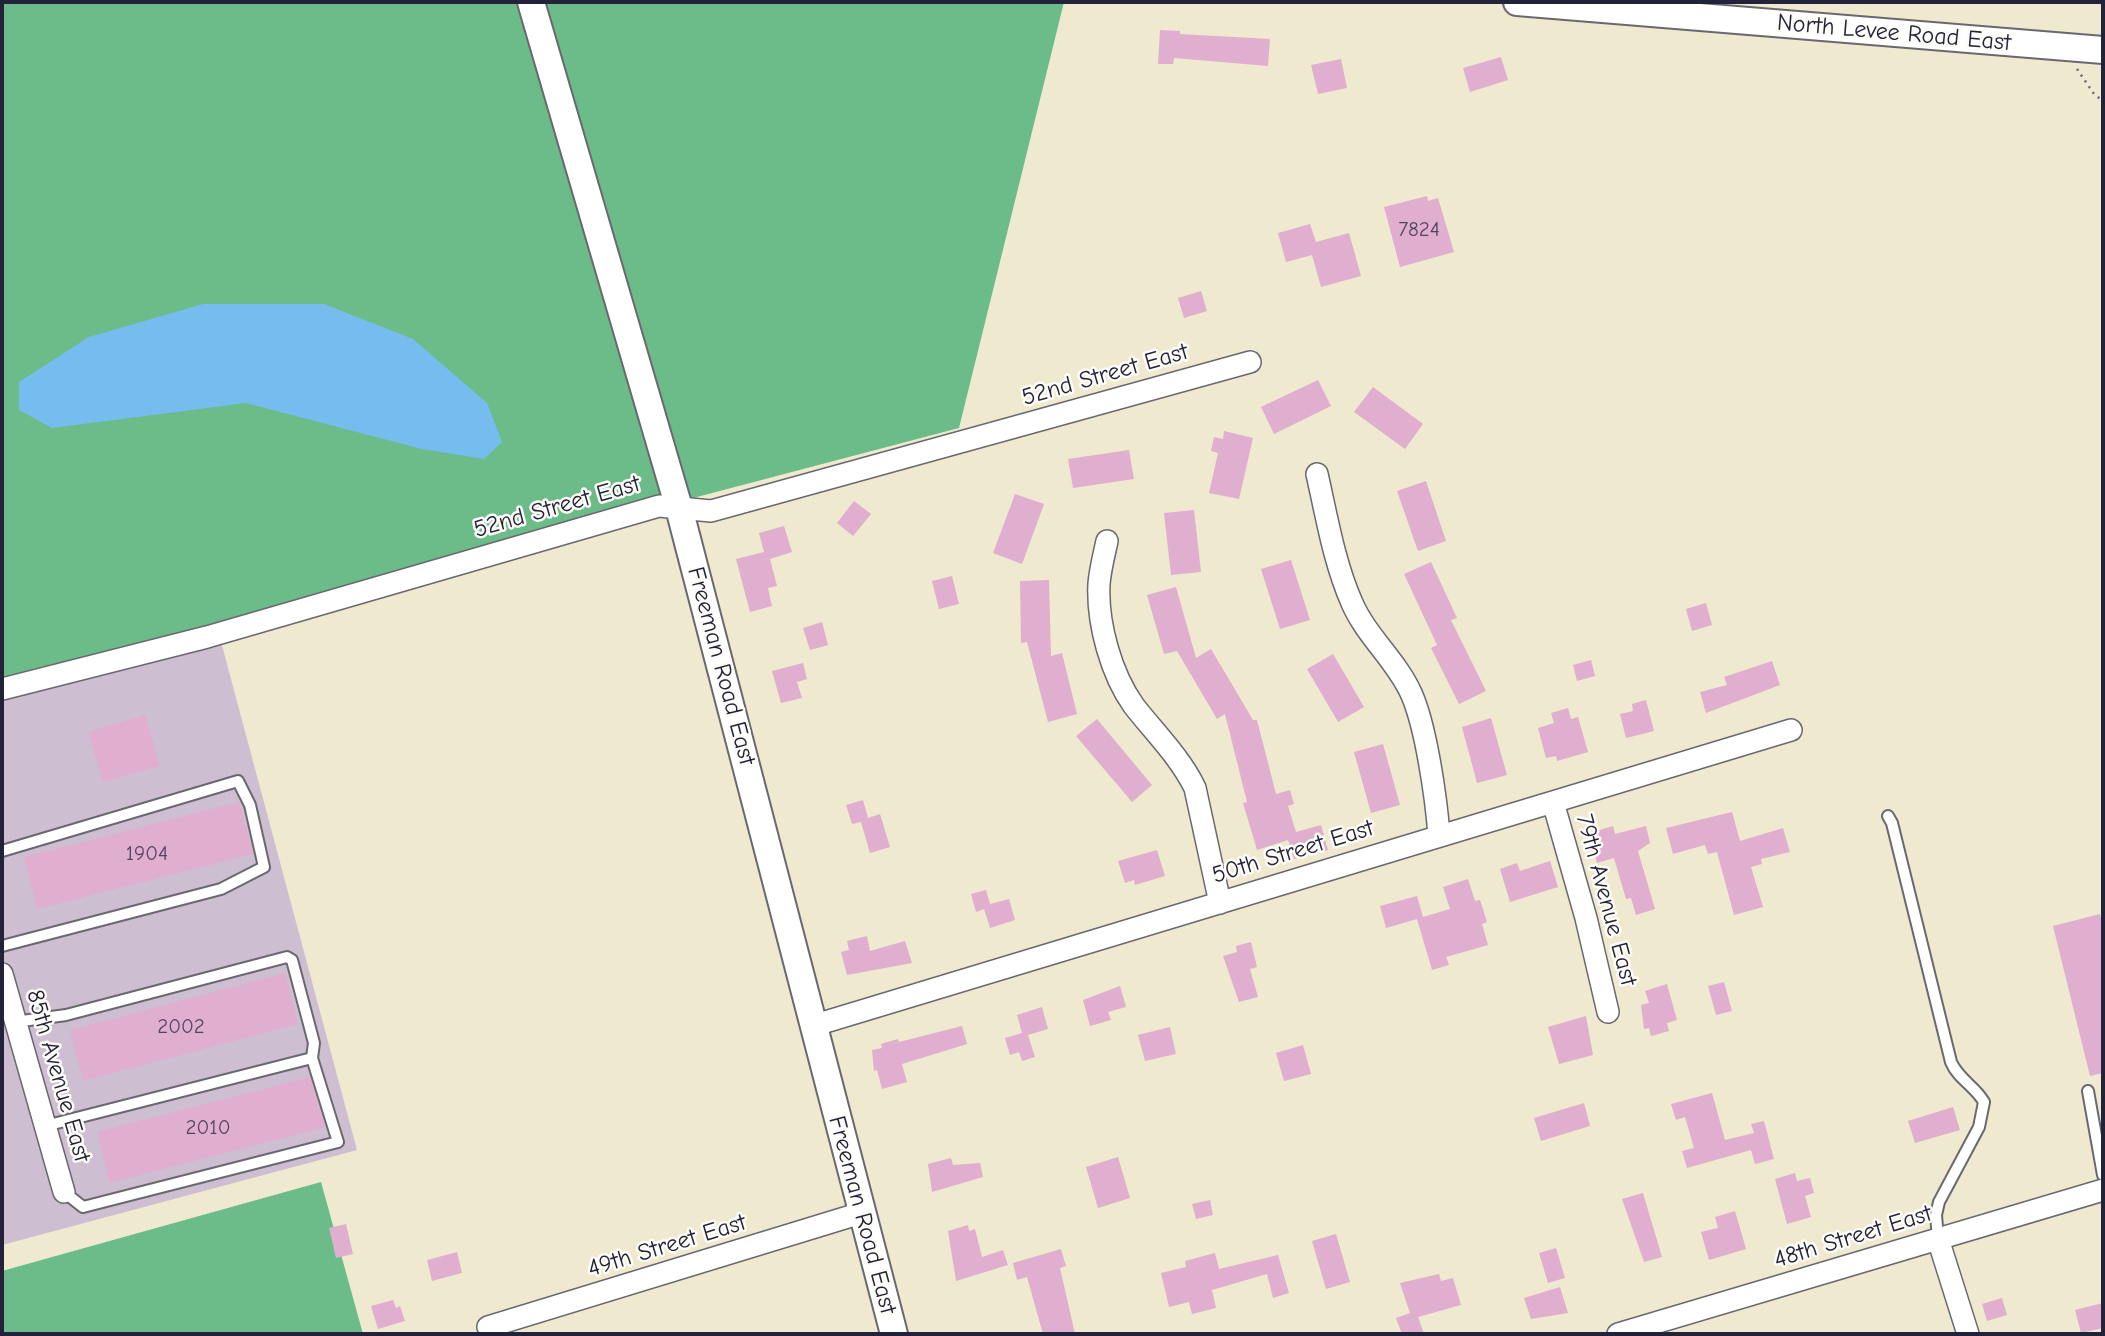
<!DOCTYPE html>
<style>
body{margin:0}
#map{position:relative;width:2105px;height:1336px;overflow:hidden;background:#eee9cf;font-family:"Comic Neue",sans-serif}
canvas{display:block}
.frame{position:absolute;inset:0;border:4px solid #22223b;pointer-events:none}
</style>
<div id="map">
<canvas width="2105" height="1336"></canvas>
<div class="frame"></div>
</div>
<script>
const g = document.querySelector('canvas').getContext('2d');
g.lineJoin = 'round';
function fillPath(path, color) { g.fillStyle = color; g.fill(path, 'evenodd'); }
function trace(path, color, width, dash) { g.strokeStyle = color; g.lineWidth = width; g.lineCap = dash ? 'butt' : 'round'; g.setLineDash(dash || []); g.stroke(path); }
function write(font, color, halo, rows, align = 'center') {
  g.font = font + ' "Comic Neue",sans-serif'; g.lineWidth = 5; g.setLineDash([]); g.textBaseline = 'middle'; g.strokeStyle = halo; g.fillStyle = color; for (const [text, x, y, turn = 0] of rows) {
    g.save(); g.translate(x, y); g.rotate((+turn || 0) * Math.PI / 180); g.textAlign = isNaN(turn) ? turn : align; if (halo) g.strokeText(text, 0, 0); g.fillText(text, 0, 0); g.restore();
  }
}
fillPath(new Path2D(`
 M216,623l141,527 -355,95v-565z`), '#cebed1');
fillPath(new Path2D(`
 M2,2h1062l-105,426 -957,252z
 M321,1182l42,152h-361v-63z`), '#6bbc88');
fillPath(new Path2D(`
 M203,304h121l89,35 74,64 15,39 -18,17 -62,-10 -176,-46 -194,25 -33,-18v-28l70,-45z`), '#77bcee');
fillPath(new Path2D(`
 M1160,30l20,1v3l90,5 -2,27 -94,-8 -1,6h-15z
 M1501,57l7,23 -38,12 -7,-24z
 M1341,59l6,29 -29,6 -7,-29z
 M1427,196l1,5 10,-3 16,54 -54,15 -16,-60z
 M1310,224l6,18 33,-9 12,43 -40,11 -9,-32 -26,7 -8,-29z
 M1201,291l6,20 -23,7 -6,-20z
 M1318,380l13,26 -57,28 -13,-27z
 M1373,387l50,37 -18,25 -51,-37z
 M1224,431l29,7 -14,61 -30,-6 9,-40 -7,-2 3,-14 9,2z
 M1129,450l5,29 -61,9 -5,-29z
 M1426,481l20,60 -28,10 -21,-60z
 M1015,494l29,10 -22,60 -29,-11z
 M854,501l17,13 -18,22 -16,-13z
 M1194,510l7,62 -30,3 -7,-62z
 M784,526l8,26 -22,7 7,27 -9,2 4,18 -22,6 -14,-53 28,-7 -5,-19z
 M1291,560l19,60 -30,9 -19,-60z
 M1431,562l26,56 -6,2 35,71 -27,13 -28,-56 6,-3 -33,-71z
 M952,576l7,28 -20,5 -7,-28z
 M1049,580l2,76 11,-3 15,61 -29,8 -21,-80 -6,1 -1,-62z
 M1176,587l20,71 15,-9 42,71h4l19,74 14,-4 4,14 -6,2 8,26 25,-7 7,25 -34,9 -6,-19 -31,10 -14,-47 4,-1 -22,-88 -8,5 -40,-68 -13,3 -17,-59z
 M1706,603l6,22 -20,6 -6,-22z
 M822,622l6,23 -18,5 -7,-22z
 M1333,654l31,53 -26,15 -31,-53z
 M1591,660l4,16 -18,5 -4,-16z
 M1772,661l8,24 -74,28 -6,-21 27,-7 -3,-8z
 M803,663l4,16 -10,3 5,16 -21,5 -9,-32z
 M1646,700l8,31 -28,7 -6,-24 13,-3 -1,-7z
 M1568,708l3,11 7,-2 10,35 -31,9 -1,-5 -10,2 -8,-30 16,-5 -3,-10z
 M145,715l15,51 -57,16 -15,-50z
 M1491,718l16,57 -30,8 -15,-56z
 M1097,719l55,66 -20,17 -56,-66z
 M1383,744l17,61 -29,8 -17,-61z
 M863,800l5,18 12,-4 10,33 -20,6 -9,-31 -9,2 -6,-19z
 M239,802l14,52 -216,55 -13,-52z
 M1732,812l8,29 43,-13 7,24 -29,7 1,5 -11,3 12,40 -29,8 -17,-63 -9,2 -3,-9 -32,9 -7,-26z
 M1613,826l2,8 31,-8 4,17 -12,8 17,58 -19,6 -5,-17 -5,1 -12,-41 -17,5 -4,-15 8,-2 -5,-15z
 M1157,850l8,26 -30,9 -1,-5 -9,3 -7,-22z
 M1550,861l8,26 -48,15 -10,-33 17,-6 3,8z
 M1468,879l7,22 5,-1 7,22 -5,2 6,21 -42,12 3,8 -17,5 -15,-51 -31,9 -6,-22 37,-10 6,21 27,-8 -7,-22z
 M986,890l4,14 19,-5 6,21 -25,8 -6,-19 -8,3 -5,-18z
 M2100,914l3,13v146l-13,3 -37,-150z
 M867,936l3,15 35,-10 7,22 -65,12 -6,-23 8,-2 -2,-9z
 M1251,942l6,25 -7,2 8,28 -19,5 -16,-46 14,-4 -1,-6z
 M285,973l13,51 -215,57 -13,-51z
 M1724,982l8,29 -16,4 -8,-29z
 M1667,984l10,36 -10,3 2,8 -18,5 -2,-8 -5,1 -3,-24 8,-2 -4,-12z
 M1120,986l6,21 -18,5 3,8 -21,6 -7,-26z
 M1042,1007l6,22 -20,6 7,22 -13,4 -3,-9 -9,3 -5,-17 17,-5 -5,-18z
 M1586,1016l7,39 -34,9 -11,-37z
 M962,1026l5,18 -65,20 5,18 -25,7 -5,-19 -3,1 -2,-21 10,-2 -1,-4 17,-5 1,3z
 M1170,1027l6,27 -31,7 -7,-26z
 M1303,1045l8,29 -27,7 -8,-28z
 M310,1077l15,50 -215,56 -13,-51z
 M1712,1093l13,47 29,-7 -3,-9 13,-3 10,38 -19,5 -4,-14 -64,18 -5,-17 12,-3 -9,-31 -9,3 -5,-16z
 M1584,1103l6,23 -49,15 -7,-23z
 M1953,1107l7,23 -45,13 -7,-22z
 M1118,1157l12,41 -32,10 -12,-41z
 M951,1158l2,7 27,-2 3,14 -51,15 -4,-28z
 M1795,1173l2,8 13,-3 4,15 -9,3 6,21 -24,7 -12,-45z
 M1643,1193l19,64 -18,5 -22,-63z
 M1210,1200l3,15 -17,4 -4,-15z
 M1735,1211l11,38 -37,11 -8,-28 17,-4 -3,-11z
 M346,1224l7,30 -17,4 -7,-30z
 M968,1225l1,6 6,-2 7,28 21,-7 5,15 -52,16 -8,-50z
 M1336,1234l14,48 -24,7 -14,-48z
 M1556,1248l9,30 -17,5 -9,-30z
 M1061,1249l5,17 -6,2 15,66h-32l-16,-57 -10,3 -4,-17z
 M457,1252l5,21 -30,8 -5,-21z
 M1215,1253l4,16 59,-14 11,38 -16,5 -6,-24 -55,16 4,18 -24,6 -3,-12 -20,5 -8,-34 25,-6 -1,-6z
 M1439,1274l2,7 12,-3 8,27 -43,12 6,17h-22l-6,-16 14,-5 -10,-30z
 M1560,1287l8,26 -37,6 -7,-21z
 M2002,1298l5,17 -20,6 -5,-17z
 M393,1300l3,8 4,-2 5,15 -27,8 -7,-23z
 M2103,1303v25l-22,5 -6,-23z`), '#e0aecf');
const service = new Path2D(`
 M1888,816l4,7 59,239c7,17 24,24 33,40l-5,25 -40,75 -3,13 2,24
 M2,851l236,-70 12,24 14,62 -43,22 -219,57
 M15,1022l51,-7 221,-58 5,3 22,83 -2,15
 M2088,1091l15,84
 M45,1126l267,-68 26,84 -255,65 -19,-15`);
const minor = new Path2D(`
 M1317,474c10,44 17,88 35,129 15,34 44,57 59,90 15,33 25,104 28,142
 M1107,541c-3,14 -7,29 -8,43 -2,39 12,90 35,122 21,27 46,51 61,82l25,115
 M2,689l205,-52 452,-131 52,5 539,-149
 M1553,802l33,116 22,94
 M2,974l62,218
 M812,1026l979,-296
 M1938,1239l30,95
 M488,1327l373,-114
 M1618,1334l485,-144`);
const tertiary = new Path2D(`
 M531,2l148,506 215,826
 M1517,2l586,48`);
trace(service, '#69686f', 14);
trace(minor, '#69686f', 24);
trace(tertiary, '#69686f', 30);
trace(new Path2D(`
 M2077,69l17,25 9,7`), '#69686f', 2.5, [2, 5]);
trace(service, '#fff', 10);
trace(minor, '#fff', 21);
trace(tertiary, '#fff', 26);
write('21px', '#524560', null, [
 ["7824",1419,230],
 ["1904",147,854],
 ["2002",181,1027],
 ["2010",208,1128]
]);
write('24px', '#22223b', '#fdfcf7', [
 ["North Levee Road East",1894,33,5],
 ["52nd Street East",1105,375,-16],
 ["52nd Street East",557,507,-16],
 ["Freeman Road East",721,666,75],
 ["50th Street East",1293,852,-17],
 ["79th Avenue East",1606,900,75],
 ["85th Avenue East",58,1076,74],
 ["Freeman Road East",862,1215,75],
 ["48th Street East",1853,1237,-17],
 ["49th Street East",667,1246,-17]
]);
</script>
